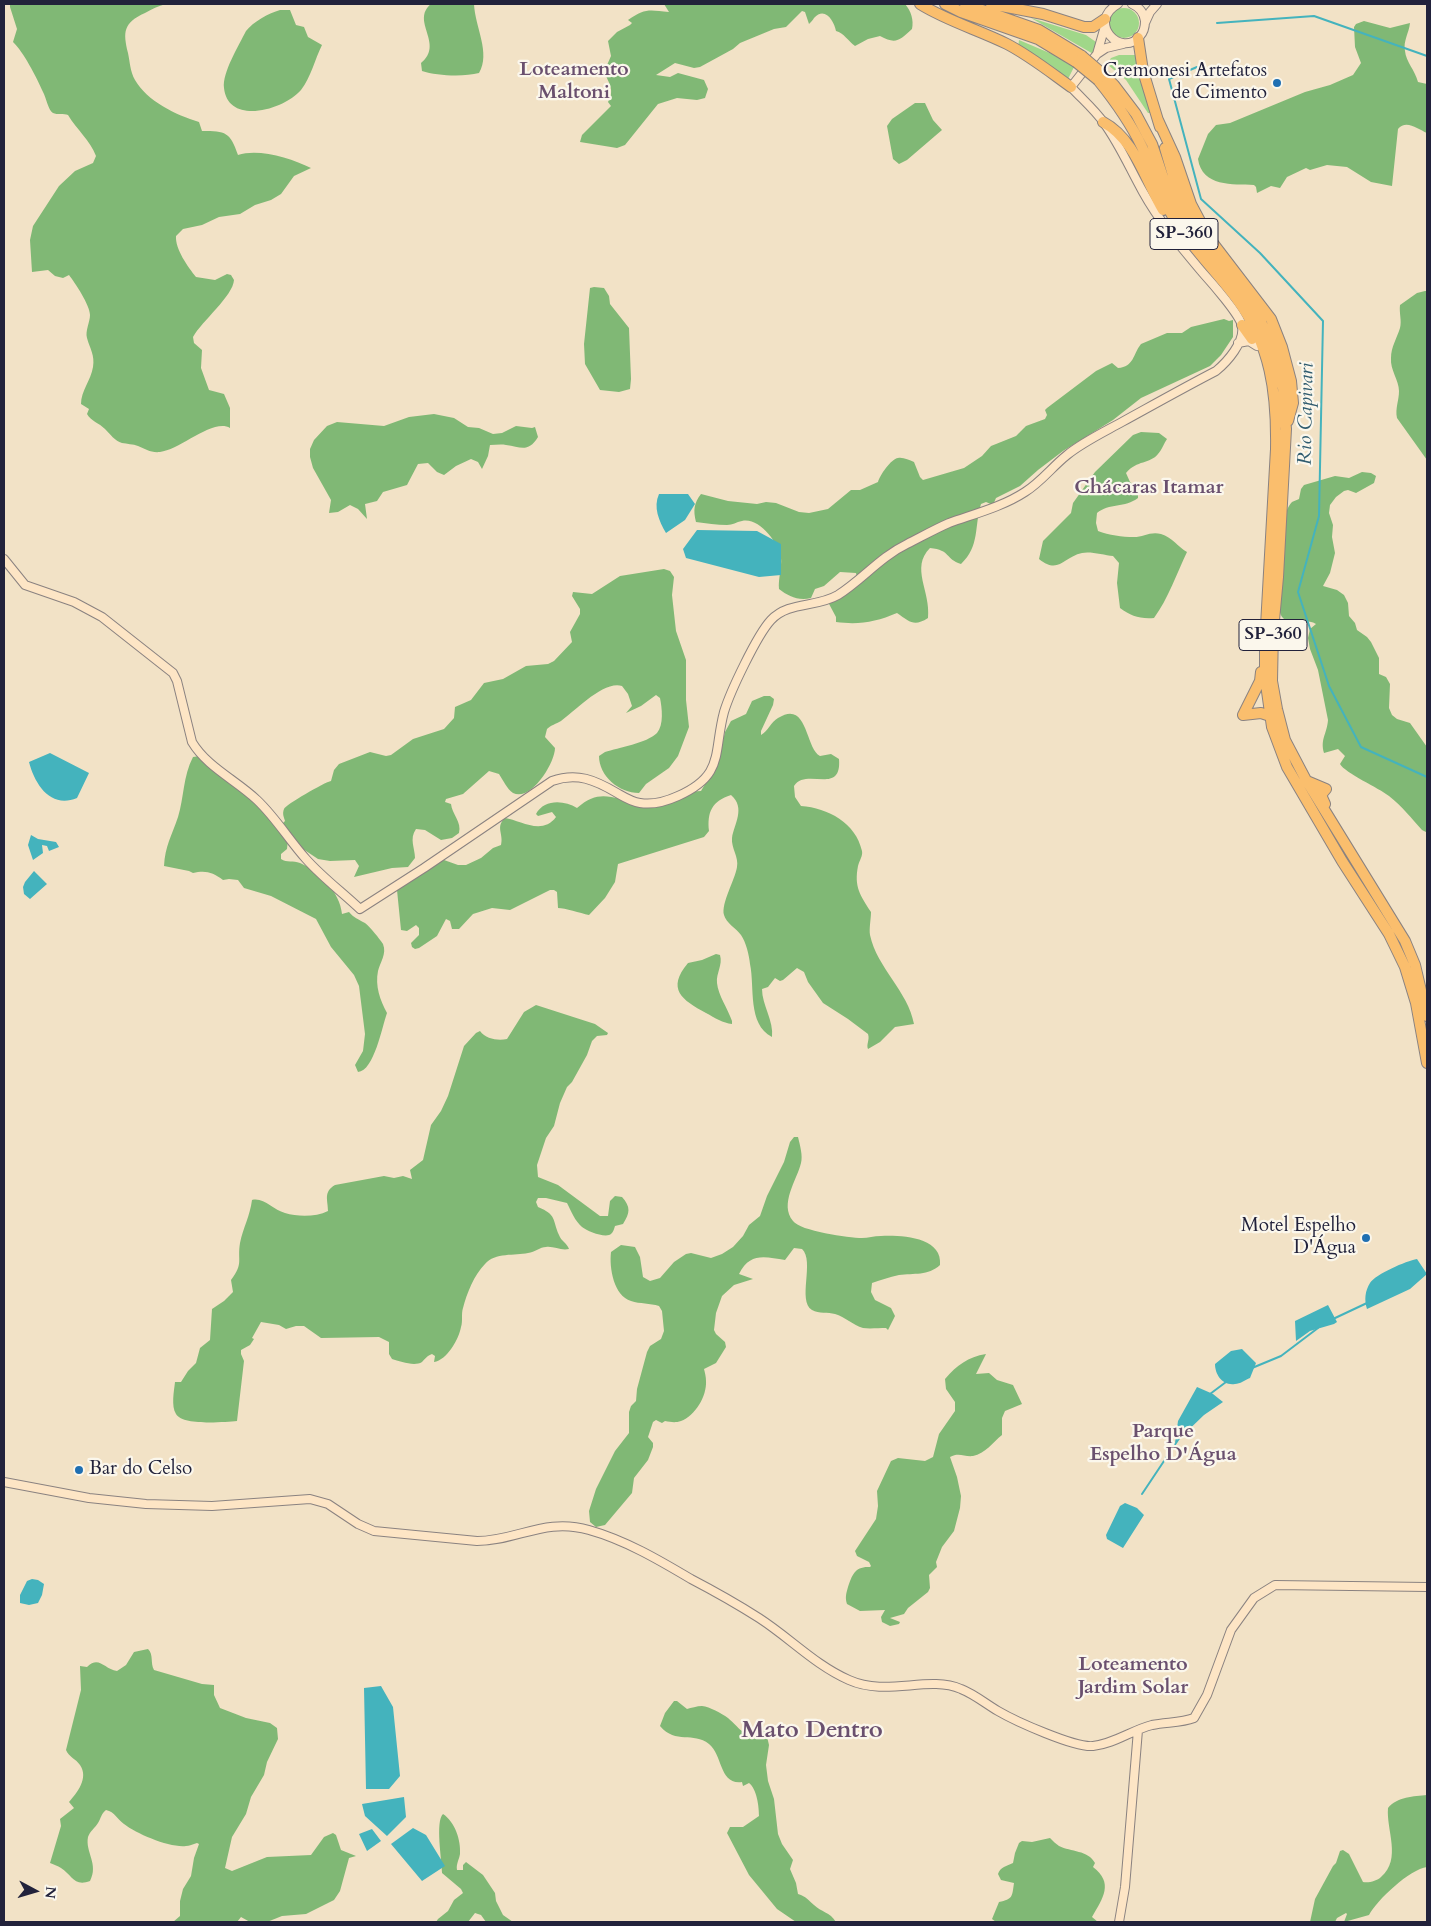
<!DOCTYPE html>
<meta charset="utf-8">
<style>
body{margin:0}
#map{position:relative;width:1431px;height:1926px;overflow:hidden;background:#f2e2c6;font-family:Cardo,serif}
canvas{display:block}
.frame{position:absolute;inset:0;border:5px solid #22223b;pointer-events:none}
.north{position:absolute;left:10px;top:1866px;width:50px;height:50px;-webkit-text-stroke:4px #fbf7ec;paint-order:stroke;rotate:96deg;font-size:14px;font-weight:700;line-height:20px;text-align:center;color:#22223b}
.north::after{content:'';display:block;margin:auto;width:18px;height:22px;background:#22223b;clip-path:polygon(50% 0,100% 100%,50% 72%,0 100%)}
</style>
<div id="map">
<canvas width="1431" height="1926"></canvas>
<div class="frame"></div>
<div class="north">N</div>
</div>
<script>
const g = document.querySelector('canvas').getContext('2d');
g.lineJoin = 'round';
function fillPath(path, color) { g.fillStyle = color; g.fill(path, 'evenodd'); }
function trace(path, color, width, dash) { g.strokeStyle = color; g.lineWidth = width; g.lineCap = dash ? 'butt' : 'round'; g.setLineDash(dash || []); g.stroke(path); }
function write(font, color, halo, rows, align = 'center') {
  g.font = font + ' Cardo,serif'; g.lineWidth = 4.5; g.setLineDash([]); g.textBaseline = 'middle'; g.strokeStyle = halo; g.fillStyle = color; for (const [text, x, y, turn = 0] of rows) {
    g.save(); g.translate(x, y); g.rotate((+turn || 0) * Math.PI / 180); g.textAlign = isNaN(turn) ? turn : align; if (halo) g.strokeText(text, 0, 0); g.fillText(text, 0, 0); g.restore();
  }
}
fillPath(new Path2D(`
 M1109 23a15 15 0 1 1 30 0a15 15 0 1 1-30 0Z
 M1031,18l55,17 10,7 2,8 -3,5z
 M1019,40l33,14 22,13 -7,14 -49,-33z
 M1119,55h16l16,58h-3l-22,-33 -19,-16 4,-6z`), '#a0d789');
fillPath(new Path2D(`
 M10,4h156c-8,2 -14,5 -21,9 -22,10 -22,19 -17,40 2,9 2,18 7,27 12,21 41,35 64,42l3,9c24,0 28,1 36,24 20,-7 53,3 73,13l-17,8 -13,18 -10,6 -16,5 -15,9 -21,3 -17,8 -19,4 -7,7c-1,13 12,31 20,41l19,3 12,-6 4,1 3,5c-1,16 -32,41 -41,57l1,6 8,7 -1,18 8,22 15,4 6,14v20c-17,-10 -50,22 -70,24 -9,1 -15,-3 -22,-6 -5,-2 -11,-2 -16,-3 -7,-2 -12,-9 -17,-14 -6,-6 -14,-8 -18,-15l2,-5 -8,-5c0,-13 10,-24 12,-37 2,-12 -3,-18 -6,-29 -2,-7 3,-16 3,-23 0,-10 -15,-32 -21,-40l-6,3 -8,-2 -7,-6 -16,2 -2,-32 3,-14 26,-40 16,-15 18,-8 3,-7c-6,-16 -19,-26 -28,-41 -4,-2 -11,0 -15,-2 -5,-3 -7,-16 -10,-21 -6,-14 -20,-41 -30,-50l4,-13 -7,-22z
 M431,4h43c1,23 17,49 5,69 -15,4 -42,3 -57,-2l-1,-8c24,-19 -11,-42 10,-59z
 M664,4h241c6,7 9,16 7,25 -12,11 -16,16 -32,7l-12,3 -13,7c-7,-5 -11,-13 -19,-15 -2,-10 -11,-25 -22,-13 -1,2 -3,4 -5,6l-4,-12 -3,-1 -16,16 -12,2 -34,14 -7,6 -33,18 -6,1 -19,-5 -19,12 14,2 8,-4 26,7 4,9 -3,9 -8,2 -20,-2 -19,6 -33,41 -8,3 -37,-6 2,-7 29,-29 -3,-4c7,-12 1,-19 -4,-30l7,-16 -3,-15 9,-9 13,-7 2,-2 -4,-3c17,-12 21,-10 41,-8z
 M280,10h10l6,15 8,2 4,10 14,8c-7,14 -11,32 -21,45 -17,20 -73,36 -77,-2 -2,-15 15,-43 22,-57 7,-9 23,-18 34,-21z
 M1364,21l26,7 20,-5c-1,10 -7,18 -5,28 1,11 10,19 13,31l9,2v49c-9,-4 -21,-14 -29,-4l-6,57 -21,-4 -24,-15 -20,-2 -17,5 -4,-2 -19,9 -7,11 -9,-2 -14,7 -1,-6 -2,-2c-21,-1 -52,2 -56,-26l10,-25 8,-9 14,-2 75,-31 25,-7 23,-10 8,-12 -6,-16 -1,-20 2,-3z
 M915,103h10l8,17 9,10 -35,30 -8,4 -6,-5 -6,-33 5,-7z
 M594,287l10,1 5,8 1,8 19,24 2,51 -1,10 -11,3 -19,-2 -15,-26 -1,-20 6,-56z
 M1425,291h2v169l-30,-42c-2,-10 2,-17 2,-27 0,-11 -9,-21 -8,-33 0,-11 6,-20 9,-30 2,-7 -1,-15 0,-23l17,-12z
 M1224,319l5,2 4,-1v17l-12,18 -11,11 -69,32 -28,22 -50,31 -25,19 -18,16 -24,12 -3,7 -7,-3 -5,2c-7,23 -1,42 -20,60 -16,-5 -10,-14 -31,-16 -20,20 1,43 -2,70 -14,9 -18,4 -31,-5 -21,9 -38,12 -61,9v-5l-8,-15 29,-24 -1,-5 -16,-1 -16,14 -9,3 -4,9c-13,3 -23,-2 -32,-9 -1,-10 3,-22 2,-31 -3,-16 -22,-41 -39,-37 -6,1 -9,4 -15,4 -10,0 -21,-2 -31,-3 -3,-12 -2,-19 5,-28l27,7 29,3 9,-2 10,1 23,9 10,1 19,-4 23,-19h9l18,-8c2,-7 13,-23 20,-24 5,-1 11,2 16,4l6,15 3,3 41,-12 18,-12 9,-10 25,-10 10,-10 19,-7 2,-4 -2,-5 2,-2 49,-37 16,-8 6,5c16,-1 15,-14 23,-24l26,-11h15l9,-6z
 M434,414l20,4 14,9 11,1 14,6 9,-1 14,-7 16,2 3,-1 3,10c-10,16 -17,10 -32,8 -5,-1 -11,0 -16,0l-2,11 -6,13 -4,-7 -7,-3 -15,7 -12,9 -7,-3 -9,-9 -10,1 -11,21 -24,7 -6,9 -12,3 2,15 -9,-10 -8,-4 -12,7 -9,1 2,-13 -18,-32 -3,-11v-8l4,-9 13,-14 10,-4 47,4 25,-9z
 M1141,432l18,1 8,6c-3,4 -5,11 -9,15 -8,10 -21,6 -32,19l4,9 8,6v10c-13,10 -29,5 -41,15l-1,10 2,8c11,4 24,6 36,6 9,0 17,-6 27,-3 11,3 17,13 26,18 -10,21 -19,47 -33,66 -15,1 -23,-2 -34,-10l-3,-25 2,-20 -6,-7c-9,-1 -23,-5 -31,-3 -19,4 -23,22 -43,6l4,-18 28,-28 2,-10 22,-31 38,-37z
 M1362,472l9,1 5,3 -2,7 -18,10 -8,-3 -4,1 -8,6 -6,8 -1,8 4,12 -1,12 3,16 -5,20 -7,13 14,4 7,5 4,8 1,13 6,7 2,7 10,7 4,5 8,16v16l7,3 4,7 -1,24 3,7 5,4 13,4 17,24 -1,85 -4,-2c-10,-11 -20,-24 -33,-34 -10,-8 -44,-23 -49,-32l5,-8 -7,-7 -14,4c-4,-14 3,-19 4,-33l-10,-50 -8,-21 -2,-11 2,-9 6,-5c-9,-6 -27,1 -33,-6 -7,-8 -1,-24 -1,-34 0,-9 -5,-18 -5,-26 -1,-11 7,-49 15,-56 2,-1 5,-2 7,-3l2,-10 3,-4 31,-9 14,2z
 M664,569l6,2 4,6 -2,18 4,36 10,29v40l3,27 -11,29 -9,12 -23,16 -7,9c-20,0 -40,-17 -40,-37l6,-4c13,-4 42,-9 52,-19 7,-8 5,-25 3,-35l-4,-3 -15,11 -15,7 6,-7 -4,-12 -6,-8c-18,-6 -47,25 -61,35 -5,3 -10,4 -14,8l-2,8 10,11c0,15 -24,54 -42,45 -6,-4 -10,-13 -14,-19l-10,-3 -26,23 -17,5 -1,3 6,2c1,10 11,18 8,29l-7,5 -11,2 -16,-10 -9,-1c-7,10 -1,19 -1,29l-7,9 -16,1 -38,9 5,-11 -4,-6 -25,1 -12,-2 -30,-20 -1,10 -6,5v5c6,4 12,1 19,4 19,8 40,29 42,51l7,-2c5,6 9,7 16,11 6,5 14,15 18,21 4,10 -3,18 -5,27 -3,15 2,29 9,42 -5,14 -13,58 -29,59l-3,-7 8,-14 2,-17 -6,-48 -5,-11 -23,-28 -15,-28 -45,-23 -27,-8 -6,-8 -9,-1 -6,1c-10,-8 -18,-10 -30,-7l-4,-2 -25,-5c1,-20 8,-31 14,-49 6,-19 5,-41 15,-60l7,-1 80,67h3l2,-2c-1,-4 -3,-7 -1,-12 1,-4 41,-27 47,-28l3,-11 5,-6 31,-12 16,4 5,-1 22,-16 31,-10 10,-11 1,-11 16,-7 13,-17 19,-4 23,-13 22,-2 6,-3 18,-19 -2,-10 10,-18v-5l-8,-13 1,-4 19,2 28,-18z
 M764,696h6l4,3 -1,6 -12,26v4c7,-4 10,-13 17,-17 30,-19 27,30 42,38l11,-2 8,5c3,37 -33,8 -45,27l1,11 6,9c27,2 55,17 61,45 1,5 -3,10 -4,15 -4,21 2,29 13,46 0,7 -2,16 -1,23 7,33 38,56 44,89l-19,3 -15,15 -12,7c-2,-5 2,-9 0,-15l-20,-15 -25,-16 -15,-21 -4,-10 -7,-4 -14,12 -3,1 -5,-3 -7,9 -6,2c0,16 12,32 10,48 -25,-13 -17,-50 -22,-73 -1,-9 -4,-22 -9,-29 -5,-7 -15,-12 -17,-20 -3,-12 11,-35 13,-48 2,-10 -6,-19 -5,-29 2,-14 14,-30 -1,-43 -19,6 -24,17 -22,36l-5,6 -86,27 -3,18 -10,16 -16,17c-9,-2 -24,-7 -31,-7l-1,-16 -3,-2h-4l-40,20 -18,-2 -19,6 -14,15h-7l-2,-8 -4,-2 -9,17 -18,12 -4,1 -3,-2 -1,-4 8,-8v-7l-3,-3 -9,6 -6,-1 -4,-40 5,-7 32,-21 10,-2 14,5h8l15,-7 12,-10 8,-3c3,-11 -6,-18 4,-27 15,2 37,18 51,-1l-4,-5 -14,4 -2,-2c8,-15 28,-14 41,-6 26,-23 38,-5 66,-7 20,-1 38,-10 58,-10l17,-29 7,-30 6,-11 15,-7 6,-13z
 M716,954l4,1c3,10 -4,18 -3,28 1,12 11,26 15,38v3c-9,-1 -17,-6 -26,-11 -24,-13 -40,-24 -18,-50l14,-3z
 M536,1005l59,19 13,9 -1,2 -10,1 -5,5 -5,14 -15,27 -5,5 -7,16 -6,23 -8,12 -9,27 1,12 20,8 42,31h8l2,-15 5,-5 7,1c9,10 8,16 1,27l-8,2c-1,3 -2,8 -6,9 -7,2 -22,-4 -27,-8 -7,-6 -11,-16 -15,-24l-21,-5h-8l-2,4 2,5c19,8 14,12 21,28 2,6 8,8 10,14 -8,2 -15,-3 -23,-2 -6,0 -11,5 -18,6 -13,3 -33,-1 -43,11 -11,11 -18,29 -22,44 -2,6 0,13 -2,19 -2,12 -14,33 -27,35l1,-6 -3,-2c-5,2 -6,4 -10,8 -8,5 -22,-1 -30,-3l-3,-5v-12l-10,-5 -58,1 -17,-12h-8l-10,3 -7,-4 -18,-3 -9,16 2,1 -4,6 -9,5v4l3,7 -7,60c-13,1 -54,5 -61,-7 -5,-8 -2,-23 -1,-32h6l7,-11 8,-8 4,-15 10,-8 2,-31 12,-8 9,-9 -2,-12c13,-17 6,-19 9,-37 3,-15 10,-27 12,-43 12,-3 21,10 33,13 13,4 31,4 43,-2 0,-11 -5,-19 7,-26l49,-9 10,2 9,-2 9,3 -2,-9 13,-10 8,-35 10,-14 7,-15 16,-50 12,-13 4,-2c6,8 18,10 27,8l17,-27z
 M794,1137h4c2,8 5,19 3,26 -4,17 -22,41 -8,58 7,10 56,17 69,17 6,0 12,-2 19,-2 20,-1 62,1 59,29 -12,11 -26,8 -41,10 -10,2 -18,5 -27,8l-1,9 4,8 16,8 4,8 -7,14 -2,-2c-7,0 -17,1 -23,0 -10,-3 -18,-11 -28,-14 -7,-2 -16,0 -23,-4 -15,-9 3,-49 -10,-61l-8,-1 -9,12c-20,-3 -35,-8 -46,14l14,5 -19,6 -12,11 -6,17 -2,17 2,4 9,8 1,5 -10,16 -12,6c1,4 2,8 2,12 1,15 -11,35 -25,40 -6,2 -10,1 -16,0l-3,2 -6,-3 -3,2 -5,15 5,6v4l-5,13 -14,18 -2,15 -27,32 -9,2 -6,-5 -1,-11 7,-22 19,-38 14,-18v-21l2,-6 5,-5 1,-12 10,-37 3,-6 11,-7 3,-8 -2,-20 -3,-5c-9,-3 -19,-2 -28,-5 -17,-5 -22,-33 -20,-49l10,-7 14,2 5,10 3,20 7,4 10,-3 14,-16 12,-8 5,-1 20,5 11,-4 11,-7 10,-11 6,-11 11,-9 7,-20 17,-34 6,-20z
 M986,1354l-10,20 13,-1 8,7 16,5 9,19 -17,7 -3,7v17c-9,7 -17,19 -29,21 -9,1 -14,-4 -23,1l7,20 4,19 -1,12 -6,23 -12,16 -6,15 1,5 -8,8 1,13 -2,4 -20,16 -4,6 -14,4 10,4 -1,2 -9,2 -8,-4 -1,-5 4,-7 -25,1 -13,-7c-2,-6 -1,-10 1,-17 4,-12 7,-21 22,-20l1,-1 -2,-4 -12,-6 -2,-5 21,-32 2,-13 -1,-15 14,-30 7,-3 27,3 8,-4 6,-23 16,-23v-9l-9,-13 -1,-10c12,-14 23,-22 41,-25z
 M148,1649c6,6 2,14 6,21l48,14 12,1v10l6,13 26,10 24,5 7,5 1,11 -11,23 -3,13 -13,22 -5,17 -14,23 -7,31 7,3 35,-14 44,-2 13,-18 9,-4 3,2 5,15 15,6 -7,2 -9,33 -6,9 -28,14 -24,2 -15,6h-17l-9,-5 -4,5h-64l7,-6v-15l3,-12 8,-13 3,-18 5,-14 -2,-1c-4,1 -8,3 -11,3 -16,2 -49,-12 -62,-22 -7,-5 -9,-12 -18,-14 -5,4 -5,8 -8,13 -3,5 -8,8 -10,14 -3,15 11,27 2,44 -16,6 -18,-6 -29,-13 -3,-2 -8,-4 -11,-5l11,-37 -1,-7 14,-11 -5,-6c8,-9 20,-24 11,-37 -4,-6 -11,-8 -14,-15l15,-60 -1,-24 7,1c12,-12 17,2 30,4l9,-6 8,-13z
 M674,1701h3l10,8c4,-1 10,-3 15,-3 8,1 19,7 26,12 10,8 25,31 37,10l4,17 -3,20 2,16 6,18 4,35 4,10 11,16 -3,9 6,14 2,11c9,3 9,5 16,11 7,7 16,7 22,17h-40l-19,-13 -28,-34 -22,-42 3,-6h13l16,-11c0,-9 -2,-27 -10,-33l-6,3 -1,-4c-23,3 -19,-27 -33,-38 -16,-13 -33,1 -49,-18l5,-13z
 M1427,1795v72c-17,2 -50,33 -58,48l-25,7 3,-8 -1,-1 -9,5 -2,4h-25l5,-23 18,-33 3,-3 4,-12 3,-1 6,4 14,28c6,1 14,-1 18,-5 21,-18 5,-47 7,-69 9,-11 26,-12 39,-13z
 M443,1814c12,8 18,26 17,40 -1,6 -4,10 -3,16h6v-5l3,-3 17,13 12,18 1,8 7,14 10,7h-27l-5,-7 -6,-2 -7,9h-32l2,-3 10,-8 6,-11 9,-7 -2,-4 -19,-16c0,-13 -7,-51 1,-59z
 M1050,1838c3,3 6,6 9,8 12,6 29,4 36,17l-2,4c21,16 10,31 -1,50l6,5h-102l-4,-3 7,-17c14,-3 13,-5 15,-19l-13,-3 -3,-6c2,-7 9,-8 15,-11l2,-10 4,-10 3,-2 10,1z`), '#80b875');
fillPath(new Path2D(`
 M659,494h29l7,10 -10,16 -19,13c-7,-12 -13,-26 -7,-39z
 M697,530l60,1 24,13v31l-22,2 -73,-19 -3,-9z
 M50,753l39,20 -12,25c-26,11 -42,-13 -48,-36z
 M31,835l7,4 18,3 3,5 -10,4 -2,-5 -5,-1 1,8 -10,7 -5,-15z
 M34,871l13,13 -17,15 -6,-5 -1,-7 2,-5z
 M1417,1259l10,15 -17,15 -43,20c-3,-9 -2,-18 3,-26 6,-9 36,-22 47,-24z
 M1328,1305l9,17 -3,2 -24,7 -14,10 -1,-20z
 M1242,1349l14,14 -6,15c-5,2 -10,6 -15,6 -12,2 -20,-9 -20,-20l16,-13z
 M1197,1387l16,7 10,8 -19,13 -29,28 3,-22z
 M1125,1503l12,5 7,7 -21,33 -16,-9 -1,-4 14,-29z
 M32,1579l6,1 6,4 -2,11 -4,8 -9,2 -9,-2v-8l7,-14z
 M381,1686l12,21 7,69 -11,13h-23l-2,-101z
 M404,1797l2,20 -19,19 -22,-20 -3,-12z
 M413,1828l13,7 19,31 -23,15 -31,-37z
 M372,1829l9,12 -14,10 -8,-17z`), '#44b3bd');
trace(new Path2D(`
 M1217,23l97,-7 113,40
 M1197,67l-28,12 32,120 59,54 63,68 -4,195 -21,76 31,94 32,61 66,30
 M1333,1319l34,-16
 M1252,1368l29,-12 37,-28
 M1210,1394l16,-12
 M1142,1494l38,-57`), '#44b3bd', 2);
const secondary = new Path2D(`
 M1118,4c-32,18 3,55 22,32 4,-4 5,-9 5,-15 -1,-8 -6,-14 -13,-17
 M1145,23l5,-11 7,-8
 M1097,54l9,-6 17,-4
 M1238,343l11,-2 8,5
 M4,559l21,26 49,17 28,15 71,56 4,8 15,61c15,25 44,38 65,58 19,18 32,40 49,59 16,18 36,33 54,50l64,-41 128,-87c25,-9 43,-1 65,12 7,4 15,9 23,10 12,2 27,-2 38,-7 47,-21 35,-43 46,-84 6,-20 33,-77 47,-92 18,-19 45,-12 67,-25 24,-15 42,-38 69,-51 14,-7 28,-15 42,-21 25,-9 53,-16 76,-31 16,-10 27,-25 42,-37 16,-13 37,-23 55,-33 31,-17 63,-35 94,-51 11,-9 29,-29 26,-45 -2,-11 -31,-44 -40,-54 -21,-25 -43,-51 -59,-80 -13,-23 -23,-47 -39,-69 -9,-13 -22,-24 -33,-36l26,-33 8,-28
 M4,1482l85,16 57,6 66,2 98,-7 18,5 30,20 16,7 103,10c40,0 68,-24 112,-11 36,10 70,30 102,49 23,12 46,25 68,39 31,20 56,47 90,62 38,17 79,-5 112,9 13,5 25,15 37,22 17,10 77,37 95,35 21,-2 39,-16 59,-21 14,-3 29,-2 42,-7l13,-23 24,-65 23,-32 21,-13 152,2
 M1119,1922l6,-35 13,-157`);
const highway = new Path2D(`
 M920,4c27,17 59,26 87,40 23,12 43,28 64,43
 M945,4l16,8 77,27 38,23
 M965,4l74,26 43,26
 M991,4l52,10 41,13h9l12,-8
 M1138,38l5,33 17,56
 M1103,74l11,11 22,29 16,30 11,33 22,45 69,86 16,32 6,16 7,32 3,41 -8,148 -5,54 -1,50 5,28 8,31 21,40 99,161 10,24 12,51
 M1098,80c17,21 32,42 44,67 11,23 18,48 31,70 17,29 42,53 63,81 35,47 41,95 40,151l-11,194v34l7,50 15,40 55,94 47,73 16,33 11,36 11,60
 M1158,120l17,37 16,47 18,34 62,81 11,28 9,34 2,22 -5,18
 M1103,122c32,17 42,58 60,88
 M1165,148l10,34 14,33
 M1242,325l10,14
 M1243,715l17,-34 1,-9
 M1243,715l18,-2 9,3
 M1307,781l19,8 -5,6 4,9`);
trace(secondary, '#8a8280', 10);
trace(highway, '#8a8280', 12);
trace(secondary, '#fde5c5', 8);
trace(highway, '#fabe6d', 10);
const highwayBridge = new Path2D(`
 M1082,56l21,18
 M1076,62l22,18`);
trace(highwayBridge, '#8a8280', 12, []);
trace(highwayBridge, '#fabe6d', 10);
for (const [x, y, r, color] of [
 [1277,83,5,"#1f6fb2"],
 [1366,1238,5,"#1f6fb2"],
 [79,1470,5,"#1f6fb2"]
]) { const dot = new Path2D(); dot.arc(x, y, r, 0, 2 * Math.PI); g.fillStyle = color; g.fill(dot); trace(dot, '#fbf7ec', 2); }
for (const [x, y, w] of [
 [1184,234,68],
 [1273,635,68]
]) { const box = new Path2D(); box.roundRect(x - w / 2, y - 15.5, w, 31, 4); g.fillStyle = '#fbf7ec'; g.fill(box); trace(box, '#22223b', 1); }
write('bold 18px', '#22223b', null, [
 ["SP-360",1184,234],
 ["SP-360",1273,635]
]);
write('19px', '#22223b', '#fbf7ec', [
 ["Cremonesi Artefatos",1267,72],
 ["de Cimento",1267,94],
 ["Motel Espelho",1356,1227],
 ["D'Água",1356,1249],
 ["Bar do Celso",89,1470,"left"]
], 'right');
write('bold 20px', '#6a506e', '#fbf7ec', [
 ["Loteamento",574,70],
 ["Maltoni",574,93],
 ["Chácaras Itamar",1149,488],
 ["Parque",1163,1432],
 ["Espelho D'Água",1163,1455],
 ["Loteamento",1133,1665],
 ["Jardim Solar",1133,1688]
]);
write('italic 20px', '#305c6f', '#fbf7ec', [
 ["Rio Capivari",1307,414,-89]
]);
write('bold 24px', '#6a506e', '#fbf7ec', [
 ["Mato Dentro",812,1731]
]);
</script>
